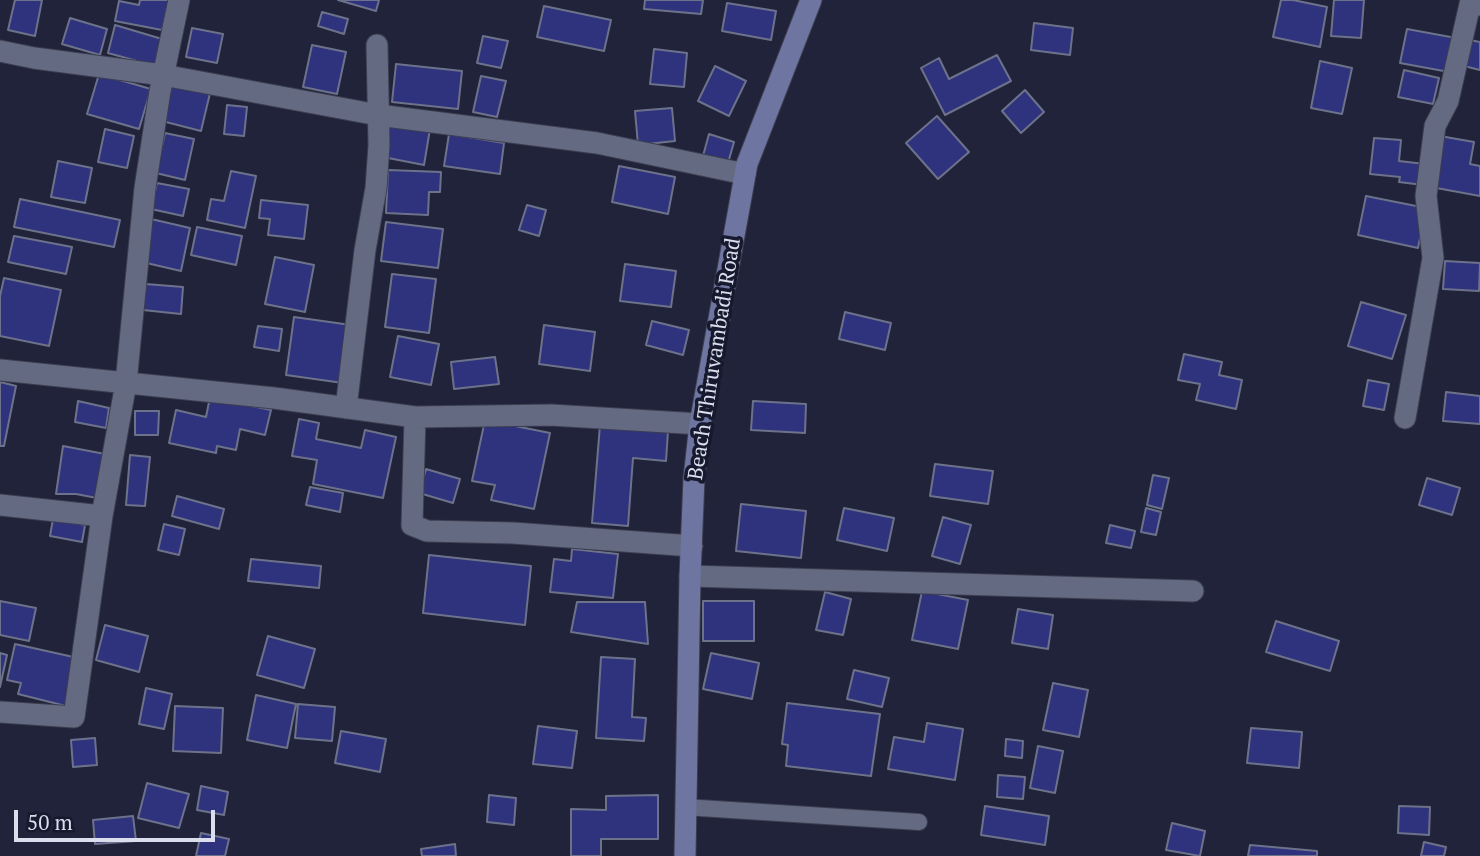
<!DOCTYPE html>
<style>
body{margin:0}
#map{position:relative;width:1480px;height:856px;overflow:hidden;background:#202339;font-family:"PT Serif",serif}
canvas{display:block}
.scale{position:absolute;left:14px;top:810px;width:201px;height:32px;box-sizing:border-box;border:4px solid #dbdeed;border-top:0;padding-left:9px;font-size:21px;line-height:24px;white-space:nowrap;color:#dbdeed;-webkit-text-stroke:5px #171a2e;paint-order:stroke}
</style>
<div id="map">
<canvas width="1480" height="856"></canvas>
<div class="scale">50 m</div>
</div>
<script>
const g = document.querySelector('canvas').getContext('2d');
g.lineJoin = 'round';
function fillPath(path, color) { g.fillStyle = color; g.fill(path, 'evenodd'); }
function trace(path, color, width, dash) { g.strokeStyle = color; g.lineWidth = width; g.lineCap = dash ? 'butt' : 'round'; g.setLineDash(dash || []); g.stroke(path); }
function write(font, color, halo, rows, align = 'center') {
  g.font = font + ' "PT Serif",serif'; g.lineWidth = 7; g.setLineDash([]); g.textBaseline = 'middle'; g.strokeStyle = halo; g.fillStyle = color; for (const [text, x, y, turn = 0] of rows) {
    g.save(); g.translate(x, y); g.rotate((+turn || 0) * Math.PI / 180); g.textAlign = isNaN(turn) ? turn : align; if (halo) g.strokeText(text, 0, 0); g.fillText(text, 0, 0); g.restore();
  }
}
const building = new Path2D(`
 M15,0h27l-7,36 -27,-6z
 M140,0h29l-7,30 -47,-9 4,-20 20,4z
 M338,0h41l-3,11z
 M645,0h58l-2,14 -57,-5z
 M1281,0h12l34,7 -7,40 -47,-10z
 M1334,0h30l-3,38 -30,-2z
 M727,3l49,8 -5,29 -49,-9z
 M544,6l67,14 -7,31 -67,-14z
 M322,12l26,7 -4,15 -26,-8z
 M70,18l37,11 -7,26 -38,-11z
 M1034,23l39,5 -3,27 -39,-5z
 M115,25l47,14 -7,27 -47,-13z
 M192,28l31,6 -6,29 -31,-6z
 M1407,29l49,9 -7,34 -49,-9z
 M483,36l25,5 -7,27 -24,-5z
 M1470,40l10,2v28l-16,-4z
 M312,45l34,7 -9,42 -34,-7z
 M654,49l33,4 -3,34 -34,-3z
 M997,55l14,26 -66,34 -24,-47 18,-10 10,21z
 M1320,61l32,7 -10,46 -31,-6z
 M396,64l66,7 -4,38 -66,-7z
 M715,66l31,15 -17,35 -31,-15z
 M1404,70l35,8 -6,26 -35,-7z
 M99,74l52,15 -12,40 -52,-15z
 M481,76l25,5 -9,36 -24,-5z
 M174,78l37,11 -10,42 -39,-10z
 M1025,90l19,22 -23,21 -19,-22z
 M227,105l20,2 -3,29 -20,-2z
 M672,108l3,33 -37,4 -3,-34z
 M937,116l32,36 -31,27 -32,-36z
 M389,122l41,7 -6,36 -41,-8z
 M105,129l29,7 -7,32 -29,-6z
 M165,133l29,6 -9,41 -29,-7z
 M449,134l55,9 -4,31 -56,-8z
 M709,134l25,8 -6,21 -25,-7z
 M1440,136l34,6 -4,22 10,2v30l-49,-9z
 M1374,138l27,2 -2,21 26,3 -2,21 -24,-3 1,-5 -30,-3z
 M58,161l34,7 -7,35 -34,-6z
 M619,166l56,11 -7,37 -56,-12z
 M388,170l53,2 -1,20h-11l-1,23 -42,-2z
 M231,171l25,5 -11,52 -38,-8 4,-21 13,2z
 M157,183l32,6 -6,27 -32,-7z
 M1366,196l60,12 -8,40 -60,-13z
 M20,199l100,21 -6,27 -100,-20z
 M261,200l47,5 -4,34 -36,-4 2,-16 -11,-1z
 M527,205l19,5 -7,26 -20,-6z
 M151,219l39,9 -9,43 -39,-9z
 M386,222l57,7 -5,39 -57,-7z
 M197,227l45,9 -6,29 -45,-10z
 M14,236l58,11 -6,27 -58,-12z
 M275,257l39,8 -9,47 -40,-8z
 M1445,261l35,2 -1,28 -36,-2z
 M625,264l51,7 -5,36 -51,-6z
 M392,274l44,5 -7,54 -44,-6z
 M4,278l57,12 -12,56 -49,-10v-40z
 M146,284l37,3 -2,27 -38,-4z
 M1361,302l45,13 -14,44 -44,-13z
 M845,312l46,11 -6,27 -46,-11z
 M294,317l57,8 -8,58 -57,-8z
 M652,321l37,9 -6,25 -37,-10z
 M544,325l51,7 -5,39 -51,-7z
 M258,326l24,3 -3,22 -25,-4z
 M398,336l41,8 -8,41 -41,-8z
 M1184,354l38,8 -3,13 23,5 -6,29 -40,-9 4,-16 -22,-4z
 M495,357l4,27 -45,5 -3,-27z
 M1368,380l21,4 -5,26 -21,-4z
 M0,382l16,4 -12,60h-4z
 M1446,392l34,4v28l-37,-3z
 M210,397l61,13 -6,25 -25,-6 -4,21 -19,-4 -1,7 -47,-10 7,-33 30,7z
 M78,401l31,7 -3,20 -31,-6z
 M753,401l53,3 -1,29 -54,-3z
 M135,411h24l-1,24h-23z
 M299,419l20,4 -3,16 45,9 4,-18 31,7 -13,61 -70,-14 4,-24 -25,-4z
 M485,420l65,13 -16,76 -43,-9 4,-15 -23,-4z
 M600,425l68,6 -2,30 -33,-3 -5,68 -36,-3z
 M63,446l42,8 -3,45 -26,-5h-20z
 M130,455l20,2 -5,49 -19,-1z
 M935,464l58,7 -5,33 -58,-8z
 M426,469l34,10 -7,24 -34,-10z
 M1153,475l16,3 -7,31 -15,-4z
 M1427,478l33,10 -8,27 -33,-10z
 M310,487l33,6 -3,19 -34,-7z
 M177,496l47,13 -5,20 -47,-13z
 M741,504l65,7 -5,47 -65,-7z
 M844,508l50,10 -7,33 -50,-11z
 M1146,508l15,4 -5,23 -15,-3z
 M943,517l28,8 -11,39 -28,-8z
 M53,519l32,6 -3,17 -32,-6z
 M164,524l21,5 -6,26 -21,-5z
 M1110,525l25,6 -4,17 -25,-5z
 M572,549l46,5 -5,44 -63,-6 4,-33 17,2z
 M429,555l102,11 -6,59 -102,-12z
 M251,559l70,7 -2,22 -71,-7z
 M922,591l46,9 -10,49 -46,-9z
 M825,592l26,7 -8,36 -27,-5z
 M0,601l36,7 -7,33 -29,-6z
 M703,601h51v40h-51z
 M577,602h68l3,42 -77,-12z
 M1018,609l35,6 -5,34 -36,-6z
 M1276,621l63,20 -9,30 -64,-19z
 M105,625l43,11 -9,36 -43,-12z
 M268,636l47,13 -11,39 -47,-13z
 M15,644l63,14 -12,48 -48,-12 3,-11 -14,-3z
 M0,653l7,2 -7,32z
 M711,653l48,10 -7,36 -49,-10z
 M601,657l34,2 -3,58 14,1 -2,23 -48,-3z
 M854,670l35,8 -7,29 -35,-8z
 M1053,683l35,7 -9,47 -36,-7z
 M146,688l26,6 -8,35 -25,-5z
 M256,695l40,9 -9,44 -40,-8z
 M787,703l93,11 -9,62 -85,-10 2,-21 -6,-1z
 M298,704l37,3 -3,34 -37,-3z
 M175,706l48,2 -2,45 -48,-2z
 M927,723l36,6 -8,51 -67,-11 6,-32 30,5z
 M538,726l39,5 -5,37 -39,-4z
 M1251,728l51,4 -3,36 -52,-5z
 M341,731l45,8 -6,33 -45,-9z
 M95,738l2,27 -24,2 -2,-27z
 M1006,739l17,2 -1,17 -17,-2z
 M1038,746l25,5 -8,42 -25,-5z
 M998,775l27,2 -2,22 -26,-2z
 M147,783l42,11 -10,34 -41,-10z
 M201,786l27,6 -4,23 -27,-5z
 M489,795l27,3 -2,27 -27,-3z
 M658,795v44h-57v17h-30v-47l35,1v-14z
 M985,806l64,10 -4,29 -64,-10z
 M1399,806l31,1 -1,28 -31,-2z
 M133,816l3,25 -41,3 -2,-24z
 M1172,823l33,8 -5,25 -34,-6z
 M201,833l28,6 -4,17h-29z
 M1424,842l22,5 -2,9h-23z
 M455,844l1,12h-34l-1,-7z
 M1250,845l67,6v5h-69z`);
fillPath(building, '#2f327c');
trace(building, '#6d728b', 2);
const lane = new Path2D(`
 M684,807l235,15`);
const street = new Path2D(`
 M0,51l34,7 129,17 215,40 219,28 148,31
 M0,370l274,28 141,19 136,-2 149,9
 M346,408l19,-158 11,-62 3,-43 -2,-100
 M415,417l-3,108 15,6 86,2 179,13
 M1405,418l28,-160 -7,-62 9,-70 13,-25 22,-97 10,1
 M0,505l102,11
 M690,576l503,15
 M0,712l74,5 28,-201 24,-133 19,-195 15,-97 19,-91`);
const secondary = new Path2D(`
 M685,856l5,-280 4,-98 6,-54 47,-260 64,-164`);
trace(lane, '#3c3e50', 18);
trace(street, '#3c3e50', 23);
trace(secondary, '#3c3e50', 23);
trace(lane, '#656a83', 16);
trace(street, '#656a83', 21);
trace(secondary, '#6e75a0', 21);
write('21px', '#dbdeed', '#171a2e', [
 ["Beach Thiruvambadi Road",715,359,-81]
]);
</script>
